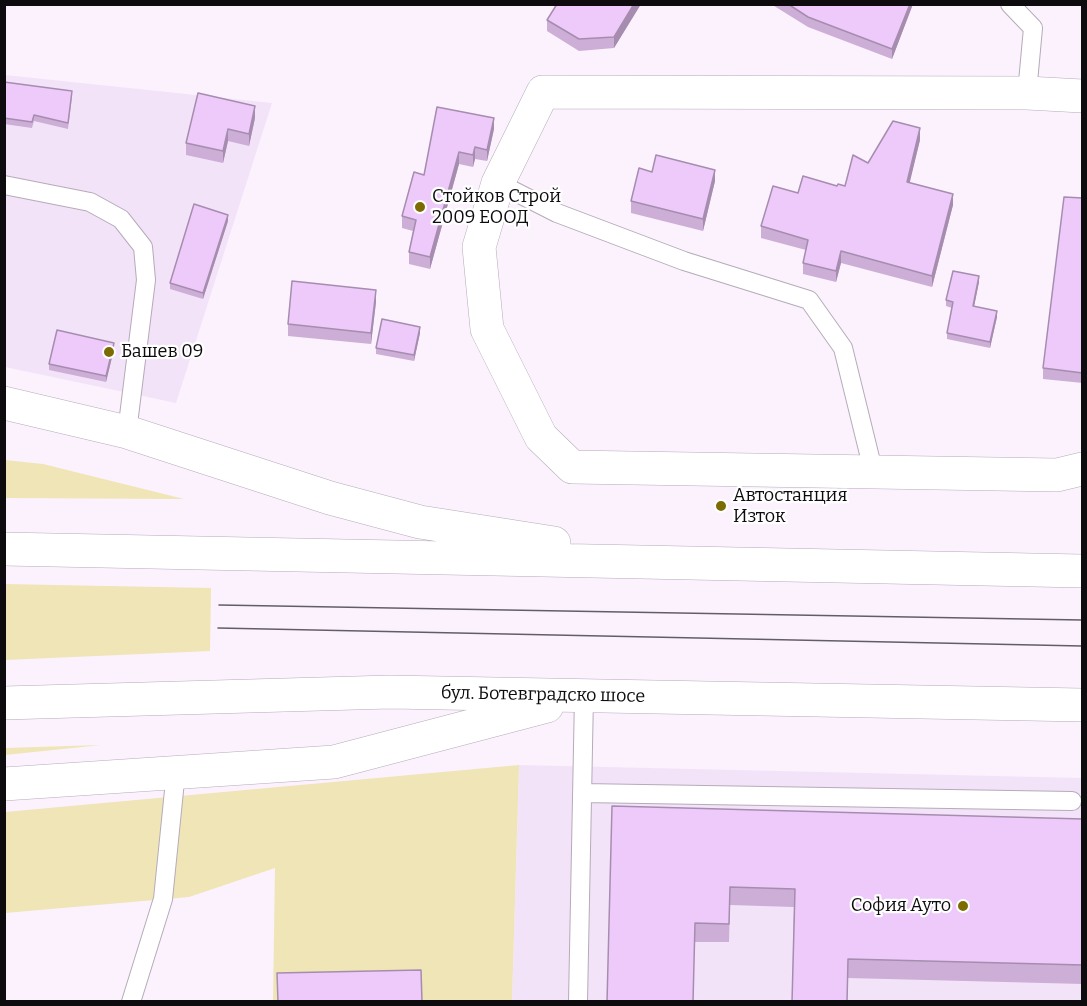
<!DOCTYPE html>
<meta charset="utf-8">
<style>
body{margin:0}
#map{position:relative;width:1087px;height:1006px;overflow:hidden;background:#fbf2fe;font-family:Bitter,serif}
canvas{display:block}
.frame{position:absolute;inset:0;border:6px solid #0e0b0f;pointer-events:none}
</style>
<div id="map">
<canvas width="1087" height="1006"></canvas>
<div class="frame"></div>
</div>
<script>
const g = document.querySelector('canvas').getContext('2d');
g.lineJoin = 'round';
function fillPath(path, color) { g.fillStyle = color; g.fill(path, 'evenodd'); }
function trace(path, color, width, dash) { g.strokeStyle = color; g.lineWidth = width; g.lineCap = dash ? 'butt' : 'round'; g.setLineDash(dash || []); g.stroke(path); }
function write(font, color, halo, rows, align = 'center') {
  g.font = font + ' Bitter,serif'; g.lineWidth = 4.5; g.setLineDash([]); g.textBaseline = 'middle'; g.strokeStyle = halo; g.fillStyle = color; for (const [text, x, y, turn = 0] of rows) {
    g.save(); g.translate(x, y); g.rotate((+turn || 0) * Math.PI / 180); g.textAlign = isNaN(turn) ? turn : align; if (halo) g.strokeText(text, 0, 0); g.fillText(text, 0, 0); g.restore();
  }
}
fillPath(new Path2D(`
 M5,75l267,28 -96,300 -171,-36z
 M519,765l563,13v223l-570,1z`), '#f3e3f9');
fillPath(new Path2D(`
 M5,460l38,4 141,35 -179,-1z
 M5,584l206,4 -1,63 -205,9z
 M101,745l-96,10v-7z
 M519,765l-7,236h-239l2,-133 -86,29 -184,16v-101z`), '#efe5b6');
const service = new Path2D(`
 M1010,4l23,24 -6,65
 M498,183l59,30 127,48 125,39 34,48 31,126
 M4,185l86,17 31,17 22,28 3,33 -19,152
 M582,793l490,8
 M131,1002l32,-103 13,-128
 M578,1002l6,-306`);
const minor = new Path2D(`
 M1082,96l-55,-3 -484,-1 -45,91 -19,64 8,82 54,108 31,30 485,8 25,-6`);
const primary = new Path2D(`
 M4,403l123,29 203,66 90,24 134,21
 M4,549l1078,22
 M4,703l386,-11 692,13
 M4,784l330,-22 213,-56`);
trace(service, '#b5abb9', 20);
trace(minor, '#b5abb9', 34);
trace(primary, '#b5abb9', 34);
trace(service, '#fff', 18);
trace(minor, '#fff', 33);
trace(primary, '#fff', 33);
trace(new Path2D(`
 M219,605l863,15
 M218,628l864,18`), '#635e65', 1.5);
fillPath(new Path2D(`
 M641,4l-27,44 -35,3 -32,-20v-11z
 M771,4h142l-21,55 -84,-32z
 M4,82l68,15 -4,32 -34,-8 -2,7 -28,-4z
 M255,118l-6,28 -21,-5 -5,22 -37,-8v-12z
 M494,129l-7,32 -12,-2 -2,8 -14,-3 -29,105 -21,-5v-12l4,-21 -11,-3v-12l22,-41z
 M920,140l-11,43 44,22 -21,82 -91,-24 -5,19 -33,-8v-11l3,-13 -45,-12v-12l37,-33 47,-7 23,-23z
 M652,172l63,9 -12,50 -72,-18v-12z
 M1083,198v185l-40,-4v-11z
 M228,221l-25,78 -33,-10v-6z
 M979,282l-5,24 23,11 -7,31 -43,-9v-6l5,-25 -6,-2v-6z
 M376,302l-5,42 -83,-8v-12z
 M420,333l-6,28 -38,-7v-6z
 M114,349l-8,33 -57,-12v-6z
 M612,806l471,13v165l-235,-6 -1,24h-55l2,-95 -64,-2 -1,37h-34z`), '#ccaed7');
fillPath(new Path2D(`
 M634,4h7l-27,44v-11z
 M910,4h3l-21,55v-10z
 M255,106v12l-6,28v-12z
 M494,118v11l-7,32v-11z
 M920,128v12l-13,54v-12z
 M228,129v12l-5,22v-12z
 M475,147v12l-2,8v-12z
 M459,152v12l-29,105v-12z
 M715,170v11l-12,50v-12z
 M953,194v11l-21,82v-11z
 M228,215v6l-25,78v-6z
 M841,251v12l-5,19v-11z
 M979,276v6l-6,30v-6z
 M376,290v12l-5,42v-11z
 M997,311v6l-7,31v-6z
 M420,327v6l-6,28v-6z
 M114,343v6l-8,33v-6z`), '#a68daf');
const building = new Path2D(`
 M557,4h77l-20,33 -35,2 -32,-19z
 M788,4h122l-18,45 -84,-32z
 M4,82l68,9 -4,32 -34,-8 -2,7 -28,-4z
 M198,93l57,13 -6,28 -21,-5 -5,22 -37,-8z
 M437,107l57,11 -7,32 -12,-3 -2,8 -14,-3 -29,105 -21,-5 7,-32 -14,-4 12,-44 10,3z
 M893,121l27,7 -13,54 46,12 -21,82 -91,-25 -5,20 -33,-8 5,-23 -47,-14 12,-40 25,7 5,-17 34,10 1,-2 7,2 8,-31 15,8z
 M656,155l59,15 -12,49 -72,-18 8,-33 13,4z
 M1064,197l19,1v175l-40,-5z
 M194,204l34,11 -25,78 -33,-10z
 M953,271l26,5 -6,30 24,5 -7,31 -43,-9 6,-31 -7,-2z
 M292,281l84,9 -5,43 -83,-9z
 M382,319l38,8 -6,28 -38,-7z
 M57,330l57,13 -8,33 -57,-12z
 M612,806l471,13v146l-235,-6 -1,43h-55l3,-113 -65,-2 -1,37 -34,-1 -2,79h-86z
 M421,970l1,32h-144l-1,-29z`);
fillPath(building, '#edcafa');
trace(building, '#a68daf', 1.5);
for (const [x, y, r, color] of [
 [420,207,6,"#7c6b03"],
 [109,352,6,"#7c6b03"],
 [721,506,6,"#7c6b03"],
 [963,906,6,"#7c6b03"]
]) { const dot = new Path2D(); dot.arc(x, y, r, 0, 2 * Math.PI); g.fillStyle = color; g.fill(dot); trace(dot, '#fff', 2); }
write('18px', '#0e0b0f', '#fff', [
 ["Стойков Строй",432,197],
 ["2009 ЕООД",432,218],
 ["Башев 09",121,352],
 ["Автостанция",733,496],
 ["Изток",733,517],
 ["София Ауто",951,906,"right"]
], 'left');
write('18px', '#0e0b0f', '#fff', [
 ["бул. Ботевградско шосе",543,695,1]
]);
</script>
